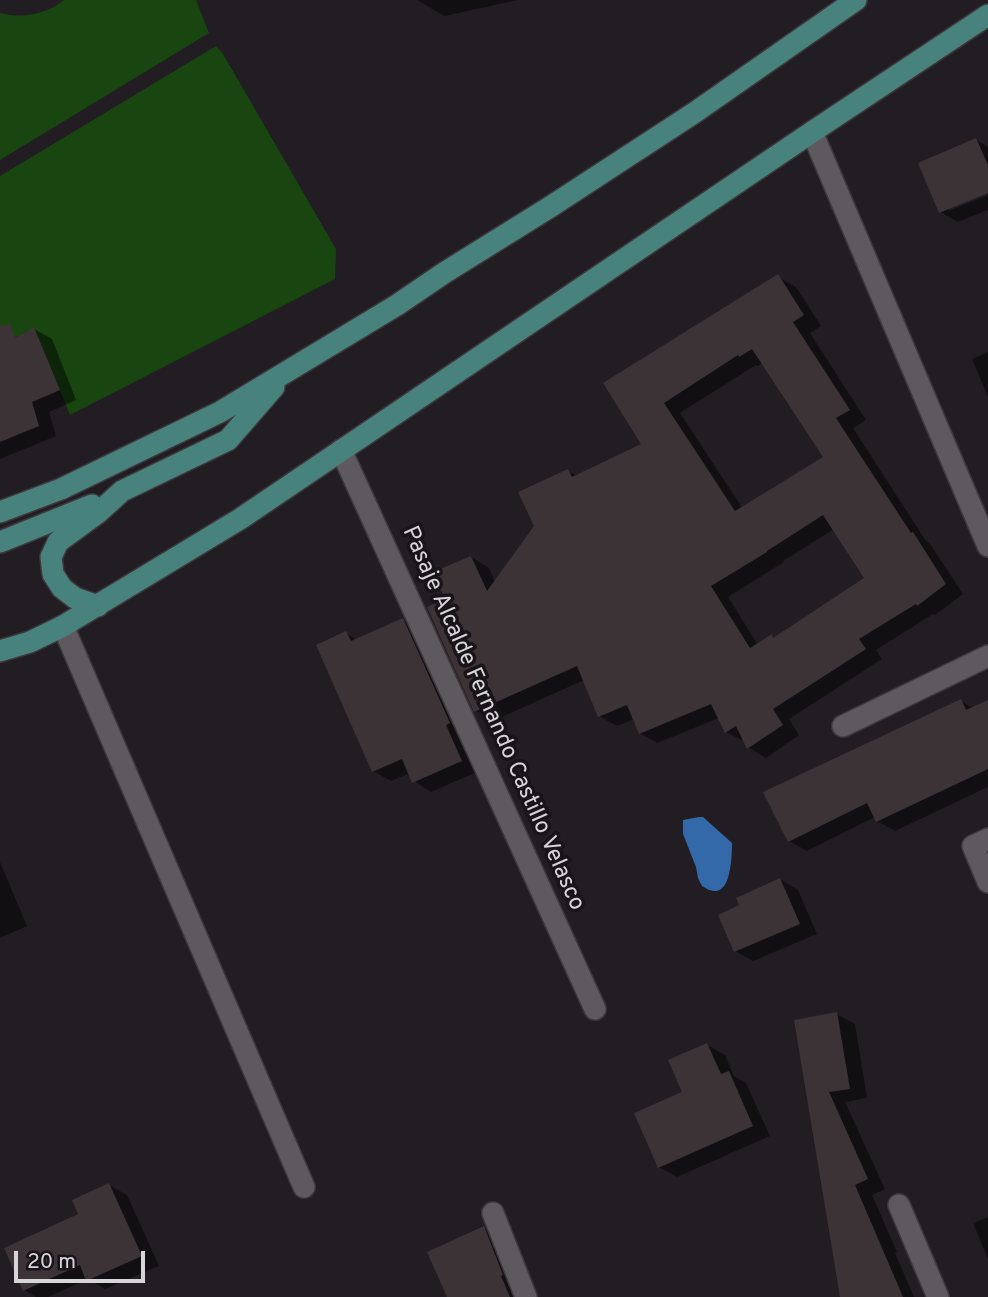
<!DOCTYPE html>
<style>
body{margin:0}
#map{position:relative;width:988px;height:1297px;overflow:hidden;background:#221d23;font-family:Overpass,sans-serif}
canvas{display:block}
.scale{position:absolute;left:14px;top:1251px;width:131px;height:32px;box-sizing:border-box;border:4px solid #d8d5d9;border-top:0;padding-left:9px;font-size:21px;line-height:24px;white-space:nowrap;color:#d8d5d9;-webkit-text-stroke:5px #191419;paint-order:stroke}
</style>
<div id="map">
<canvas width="988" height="1297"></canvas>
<div class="scale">20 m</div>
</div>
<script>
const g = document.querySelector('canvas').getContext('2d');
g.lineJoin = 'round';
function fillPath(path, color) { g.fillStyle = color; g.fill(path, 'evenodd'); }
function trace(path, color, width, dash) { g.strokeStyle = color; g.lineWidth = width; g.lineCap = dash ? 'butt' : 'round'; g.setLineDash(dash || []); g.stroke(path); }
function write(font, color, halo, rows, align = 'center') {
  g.font = font + ' Overpass,sans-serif'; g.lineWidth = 7; g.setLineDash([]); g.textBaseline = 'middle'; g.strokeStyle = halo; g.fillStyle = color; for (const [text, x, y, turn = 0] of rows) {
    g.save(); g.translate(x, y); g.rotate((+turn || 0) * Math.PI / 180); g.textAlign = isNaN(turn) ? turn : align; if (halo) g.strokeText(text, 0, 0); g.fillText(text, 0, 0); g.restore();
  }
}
fillPath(new Path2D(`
 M64,0h132l13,33 -209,127v-147c21,6 47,1 64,-13z
 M216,46l7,8 113,195 -1,30 -265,136 -35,-86 -6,1 -29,17v-171z`), '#184510');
fillPath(new Path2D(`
 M699,817h4l29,26c0,11 -1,40 -11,46 -4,3 -7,2 -12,1l-7,-4 -4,-8 -2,-11 -13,-33v-14z`), '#3469a9');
fillPath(new Path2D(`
 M417,0h101l-74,16z
 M976,140l12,7v44l-39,16v4l39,-16v15l-30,12 -18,-10z
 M778,277l18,10 25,39 -11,7 56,87 -13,8 73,113 4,3 33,50 -28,21 -2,-1 -57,36 6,9 -93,60 10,16 -33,23 -18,-11 -2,-5 -20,-10 -7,-14 -62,25 -17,-10 -6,-14 -17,7 -18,-10 -15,-36 -91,41 -17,-10 -28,-111 23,-43 18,11 6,14 41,-55 32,-56 9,5 67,-31 -38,-61zM763,362l62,96 -82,51 -63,-96 76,-48 2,1zM834,529l32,50 -91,60 -3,-3 -14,9 -30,-48 56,-35 -1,-1z
 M34,329l18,10 24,61 -27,12 7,24 -56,23v-110z
 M988,352v45l-16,-38z
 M403,620l17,10 59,141 -48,21 -17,-11 -4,-8 -19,8 -18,-10 -27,-138 11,7z
 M961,701l13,8 14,-7v85l-93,44 -18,-10 -2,-4 -68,34 -18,-10z
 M0,862l27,64 -27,12z
 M780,879l18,11 19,44 -64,27 -18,-10 6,-45z
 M837,1014l18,10 12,74 -22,4 40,87 -13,6 25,57 -2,1 19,44h-72l-46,-276z
 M707,1045l18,10 9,21 12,7 24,53 -93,41 -18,-10 25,-74z
 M109,1185l18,10 32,71 -54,23 -17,-10 -40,18h-12l-12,-7 57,-75z
 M988,1217v42l-15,-36z
 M484,1228l18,10 20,59h-73z`), '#0007');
fillPath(new Path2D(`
 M976,138l12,27v28l-49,20 -21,-50z
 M778,274l26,41 -11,7 57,88 -14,8 75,115 2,-1 33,52 -29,22 -1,-2 -57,35 7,10 -93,60 10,16 -36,24 -11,-23 -11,7 -14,-29 -72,30 -12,-29 -29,12 -21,-51 -103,46 -47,-105 18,-8 -12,-27 38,-16 16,35 47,-65 -16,-34 50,-23 4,8 69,-33 -38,-61zM752,349l71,108 -88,54 -71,-108 74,-48 1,2zM823,515l41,63 -91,60 -1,-4 -22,14 -39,-62 56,-34v-1z
 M11,324l4,14 19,-11 26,63 -28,12 7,24 -39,16v-116z
 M403,618l47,105 -4,2 16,36 -50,22 -10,-24 -30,13 -56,-127 30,-14 5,10z
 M961,699l5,11 22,-10v69l-112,53 -9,-19 -79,39 -25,-50z
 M780,878l20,46 -66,28 -16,-37 21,-10 -3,-7z
 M837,1012l13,77 -21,3 39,87 -13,6 48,112h-63l-46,-277z
 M707,1043l14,31 8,-3 24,55 -95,42 -24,-55 48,-21 -14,-32z
 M109,1183l33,73 -56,25 -6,-16 -57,26 -19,-43 74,-34 -6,-14z
 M484,1226l19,49 -2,1 9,21h-63l-20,-45z`), '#3c3336');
const minor = new Path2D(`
 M812,132l176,414
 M341,450l254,559
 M63,626l241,561
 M843,726l145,-70
 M988,839l-15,7 15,36
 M899,1205l39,92
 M493,1213l33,84`);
const major = new Path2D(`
 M0,512l61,-23 159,-77 177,-107 47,-32 106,-66 144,-94 162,-113
 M0,542l92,-37
 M98,606l-23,-8 -13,-10 -9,-14 -2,-17 7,-15 41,-30 23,-21 106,-51 46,-53
 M0,651l30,-9 33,-16 177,-107 572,-387 176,-117`);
trace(minor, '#3c383d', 24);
trace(major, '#3c383d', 24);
trace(minor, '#5e585f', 21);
trace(major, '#48827d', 21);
write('23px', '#d8d5d9', '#191419', [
 ["Pasaje Alcalde Fernando Castillo Velasco",492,719,66]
]);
</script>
